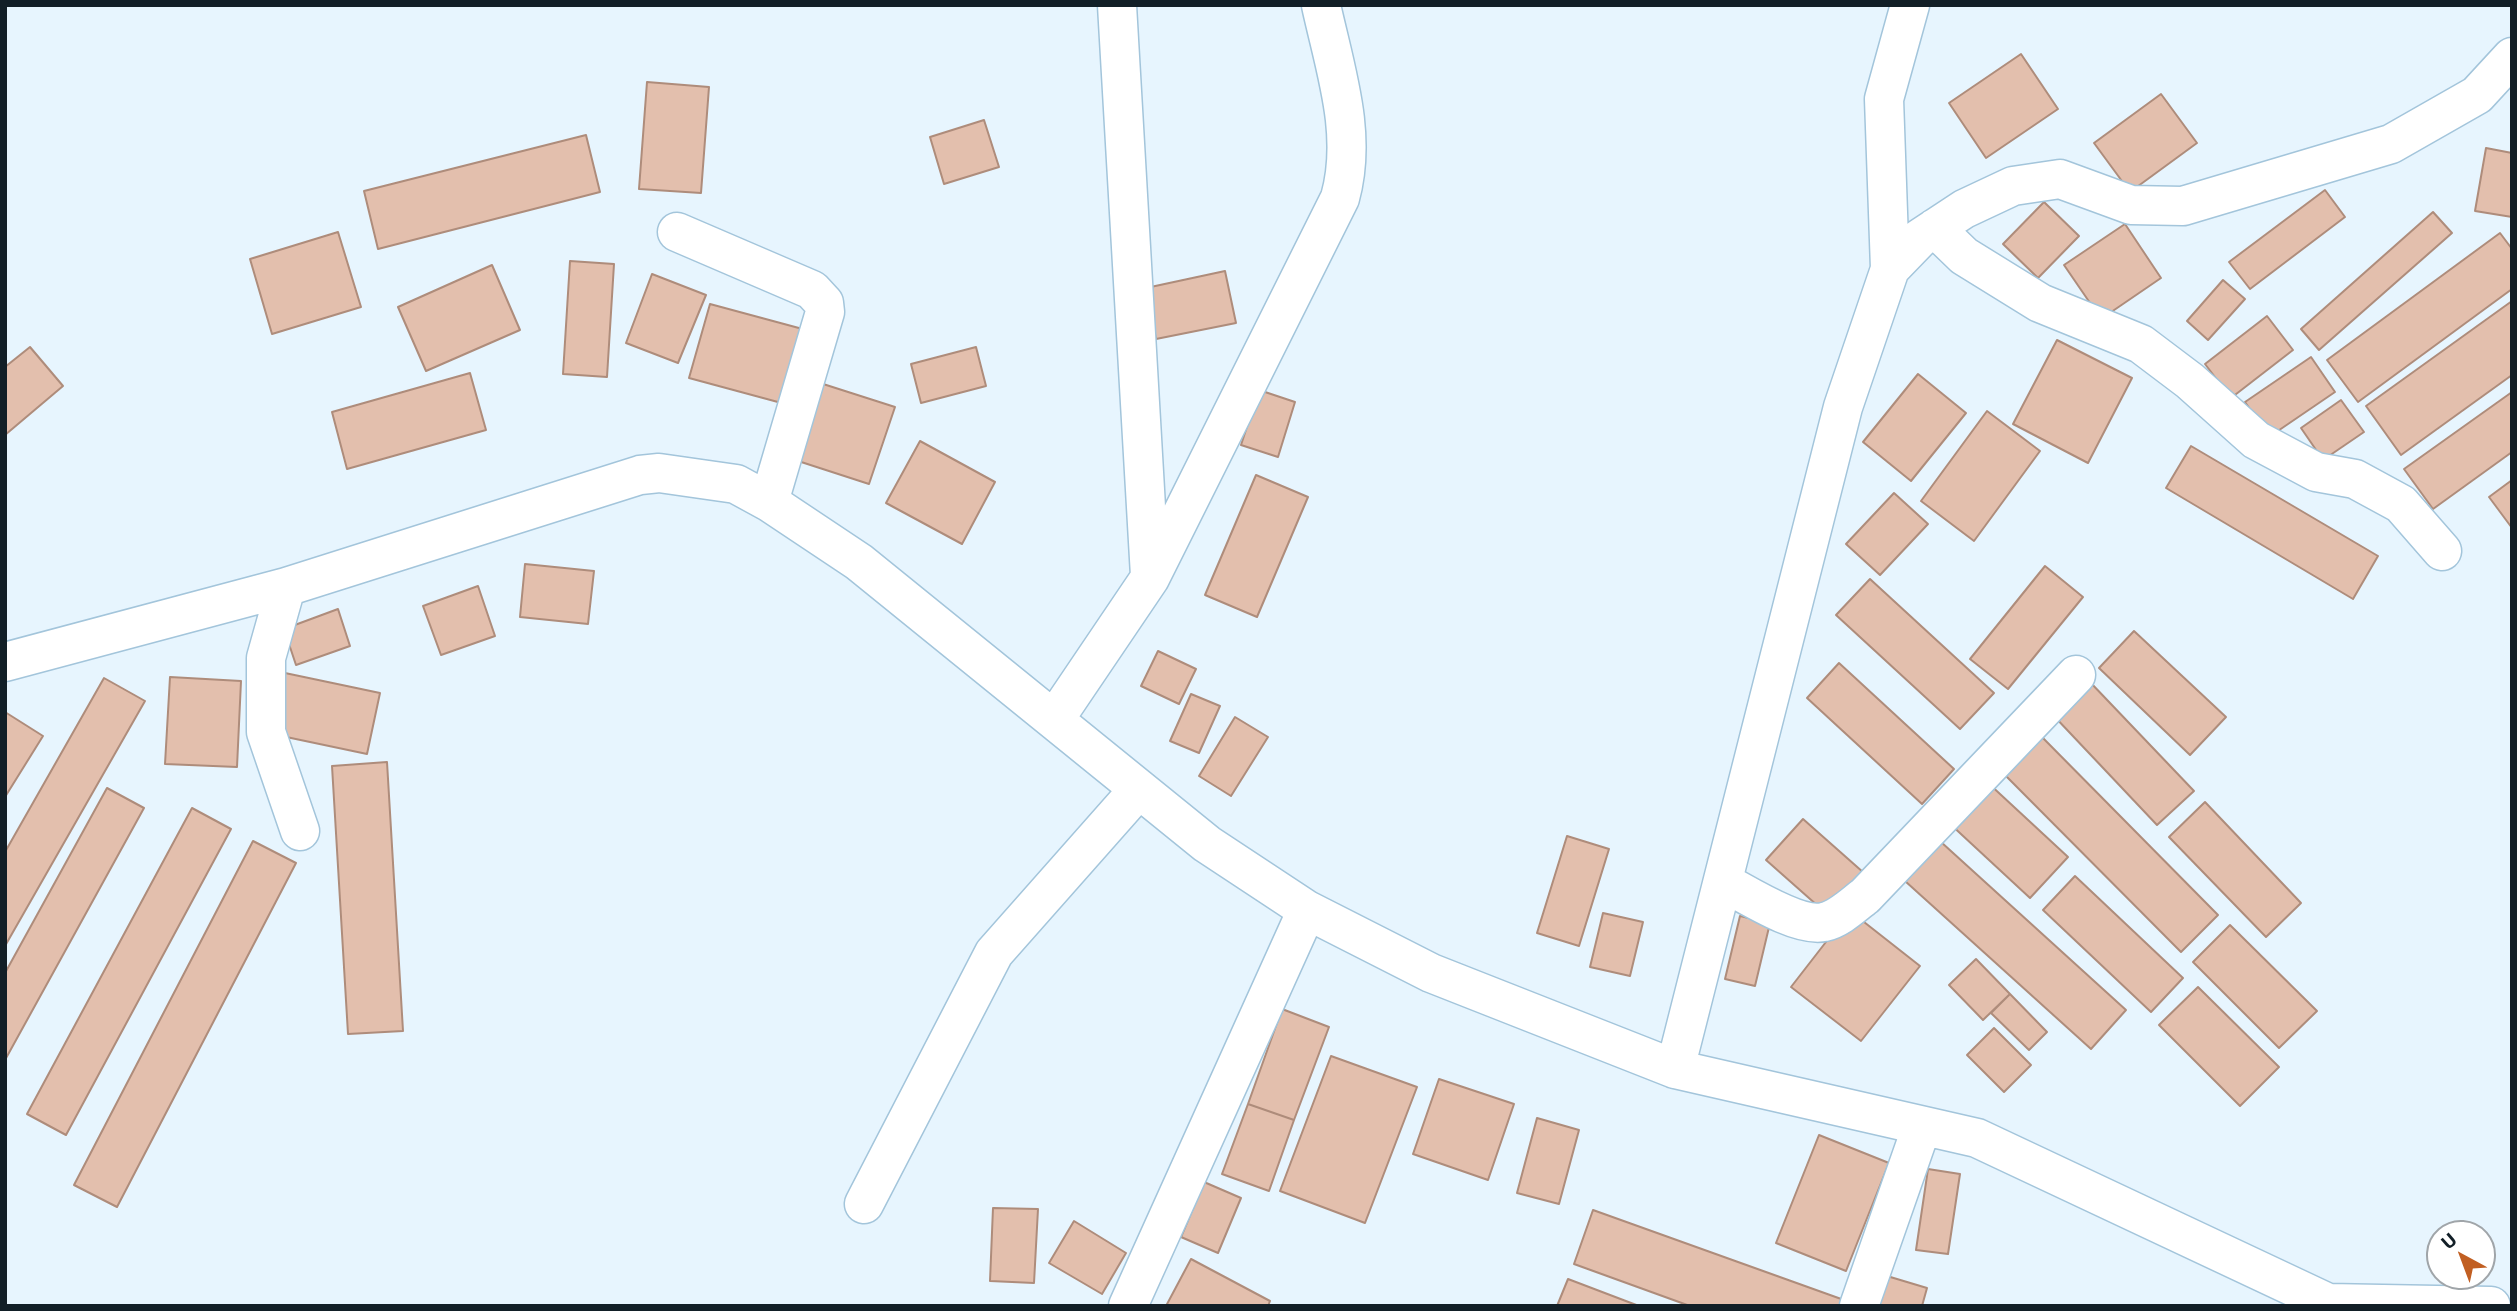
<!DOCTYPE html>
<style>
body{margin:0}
#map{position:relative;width:2517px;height:1311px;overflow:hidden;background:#e7f5fe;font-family:"Exo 2",sans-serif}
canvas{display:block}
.frame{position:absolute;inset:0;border:7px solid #121f27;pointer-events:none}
.north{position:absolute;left:2426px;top:1220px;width:70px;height:70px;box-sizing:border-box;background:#fff;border:2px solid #a0a5a9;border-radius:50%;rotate:319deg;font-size:19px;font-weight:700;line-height:28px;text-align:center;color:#121f27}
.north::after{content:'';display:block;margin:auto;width:24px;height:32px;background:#c15f22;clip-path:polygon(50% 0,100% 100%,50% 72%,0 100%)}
</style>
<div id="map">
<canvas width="2517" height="1311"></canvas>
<div class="frame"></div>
<div class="north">U</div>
</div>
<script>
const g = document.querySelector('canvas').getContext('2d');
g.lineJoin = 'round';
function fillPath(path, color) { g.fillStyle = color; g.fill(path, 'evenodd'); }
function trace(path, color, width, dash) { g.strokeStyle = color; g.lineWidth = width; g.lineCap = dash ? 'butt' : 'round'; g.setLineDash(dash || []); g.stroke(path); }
const building = new Path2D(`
 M2021,54l37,55 -72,49 -37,-55z
 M647,82l62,5 -8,106 -62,-4z
 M2161,94l36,49 -67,49 -36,-49z
 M984,120l15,47 -55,17 -14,-47z
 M586,135l14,57 -222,57 -14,-58z
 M2486,148l26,5v64l-37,-6z
 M2325,190l20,27 -95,72 -21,-27z
 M2044,202l35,34 -41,42 -35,-34z
 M2433,212l19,21 -133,117 -18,-21z
 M2125,224l36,54 -60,41 -37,-54z
 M338,232l23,75 -89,27 -22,-75z
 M2500,233l12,16v40l-154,113 -31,-42z
 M570,261l44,3 -7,113 -44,-3z
 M492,265l28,65 -94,41 -28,-64z
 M1225,271l11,52 -80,16 -10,-51z
 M652,274l54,21 -28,68 -52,-20z
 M2223,280l22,19 -37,41 -21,-19z
 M2512,301v74l-111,80 -35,-49z
 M710,304l100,27 -21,74 -100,-27z
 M2267,316l26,34 -62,48 -26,-34z
 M2057,340l75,38 -44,85 -75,-39z
 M30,347l33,39 -58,49v-68z
 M976,347l10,39 -65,17 -10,-39z
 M2311,357l24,35 -66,45 -24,-35z
 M470,373l16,57 -139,39 -15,-57z
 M1918,374l48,39 -55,68 -48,-39z
 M820,383l75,24 -26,77 -74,-24z
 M1259,390l36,12 -17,55 -37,-12z
 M2512,392v60l-79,57 -29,-40z
 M2341,400l23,32 -41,28 -22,-32z
 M1987,411l53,40 -66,90 -53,-40z
 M920,441l75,41 -33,62 -76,-41z
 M2191,446l187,110 -25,43 -187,-111z
 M1256,475l52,22 -51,120 -52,-22z
 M2512,480v48l-23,-31z
 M1894,493l34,31 -48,51 -34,-31z
 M525,564l69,7 -6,53 -68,-7z
 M2045,566l38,31 -75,92 -38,-30z
 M1870,579l124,114 -34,36 -124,-114z
 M478,586l17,50 -54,19 -18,-49z
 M338,609l12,37 -54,19 -12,-36z
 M2134,631l92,86 -36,38 -91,-87z
 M1158,651l38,18 -17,35 -38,-18z
 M1839,663l115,106 -32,35 -115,-106z
 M285,673l95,20 -13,61 -95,-20z
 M170,677l71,4 -4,86 -72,-3z
 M104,678l41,23 -140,245v-94z
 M2089,681l105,110 -37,34 -104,-110z
 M1191,694l29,12 -21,47 -29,-12z
 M5,712l38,24 -38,61z
 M1235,717l33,20 -37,59 -32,-20z
 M2039,734l179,181 -37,37 -179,-180z
 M387,762l16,269 -55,3 -16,-268z
 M1986,781l82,76 -38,41 -82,-76z
 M107,788l37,20 -139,252v-87z
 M2205,802l96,101 -35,34 -97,-100z
 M192,808l39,21 -165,306 -39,-21z
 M1803,819l61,54 -37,41 -61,-54z
 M1567,836l42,13 -30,97 -42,-13z
 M253,841l43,22 -179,344 -43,-22z
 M1941,842l185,168 -35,39 -186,-168z
 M2075,876l108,102 -32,34 -108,-102z
 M1850,911l70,55 -59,75 -70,-54z
 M1603,913l40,9 -13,54 -40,-9z
 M1740,916l30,7 -15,63 -30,-7z
 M2230,925l87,86 -38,37 -86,-86z
 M1976,959l34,35 -27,26 -34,-35z
 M2198,987l81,80 -39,39 -81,-81z
 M2010,994l37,38 -18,18 -38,-37z
 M1282,1009l47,18 -35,93 -46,-16z
 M1994,1028l37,37 -27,27 -37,-37z
 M1331,1056l86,31 -52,136 -85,-32z
 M1439,1079l75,25 -26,76 -75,-26z
 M1248,1104l46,16 -25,71 -47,-17z
 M1537,1118l42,12 -20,74 -42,-11z
 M1819,1135l70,28 -43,108 -70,-28z
 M1928,1169l32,5 -12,80 -32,-4z
 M1204,1182l37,16 -23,55 -37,-16z
 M993,1208l45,1 -4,74 -44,-2z
 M1593,1210l251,90 -3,6h-151l-116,-42z
 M1074,1221l52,32 -24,41 -53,-31z
 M1191,1259l79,42 -2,5h-102z
 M1887,1276l40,12 -5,18h-45z
 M1568,1279l71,27h-82z`);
fillPath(building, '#e3bfad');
trace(building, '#ae8c7b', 2);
const minor = new Path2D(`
 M1117,5l33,571
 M1935,228l29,28 76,47 101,41 49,37 66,59 60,32 39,7 46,25 41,47
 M677,232l135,58 12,13 1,9 -56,190
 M1890,269l30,-31 44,-29 49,-23 47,-7 71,26 52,1 208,-62 86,-49 35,-38
 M286,587l-20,71v74l34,99
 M5,662l281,-75 354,-112 19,-2 77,11 33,18 90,60 348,282 100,66 124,63 244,96 302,69 351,165 163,3
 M1054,720l96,-142 190,-380c18,-64 -5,-129 -19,-193
 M1723,882c23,12 75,46 101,40 15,-3 29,-17 41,-26l211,-221
 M1675,1069l168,-662 47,-138 -6,-170 26,-94
 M864,1204l130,-251 145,-164
 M1128,1306l179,-396
 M1859,1306l63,-180`);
trace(minor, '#a3c5db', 41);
trace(minor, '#fff', 38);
</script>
